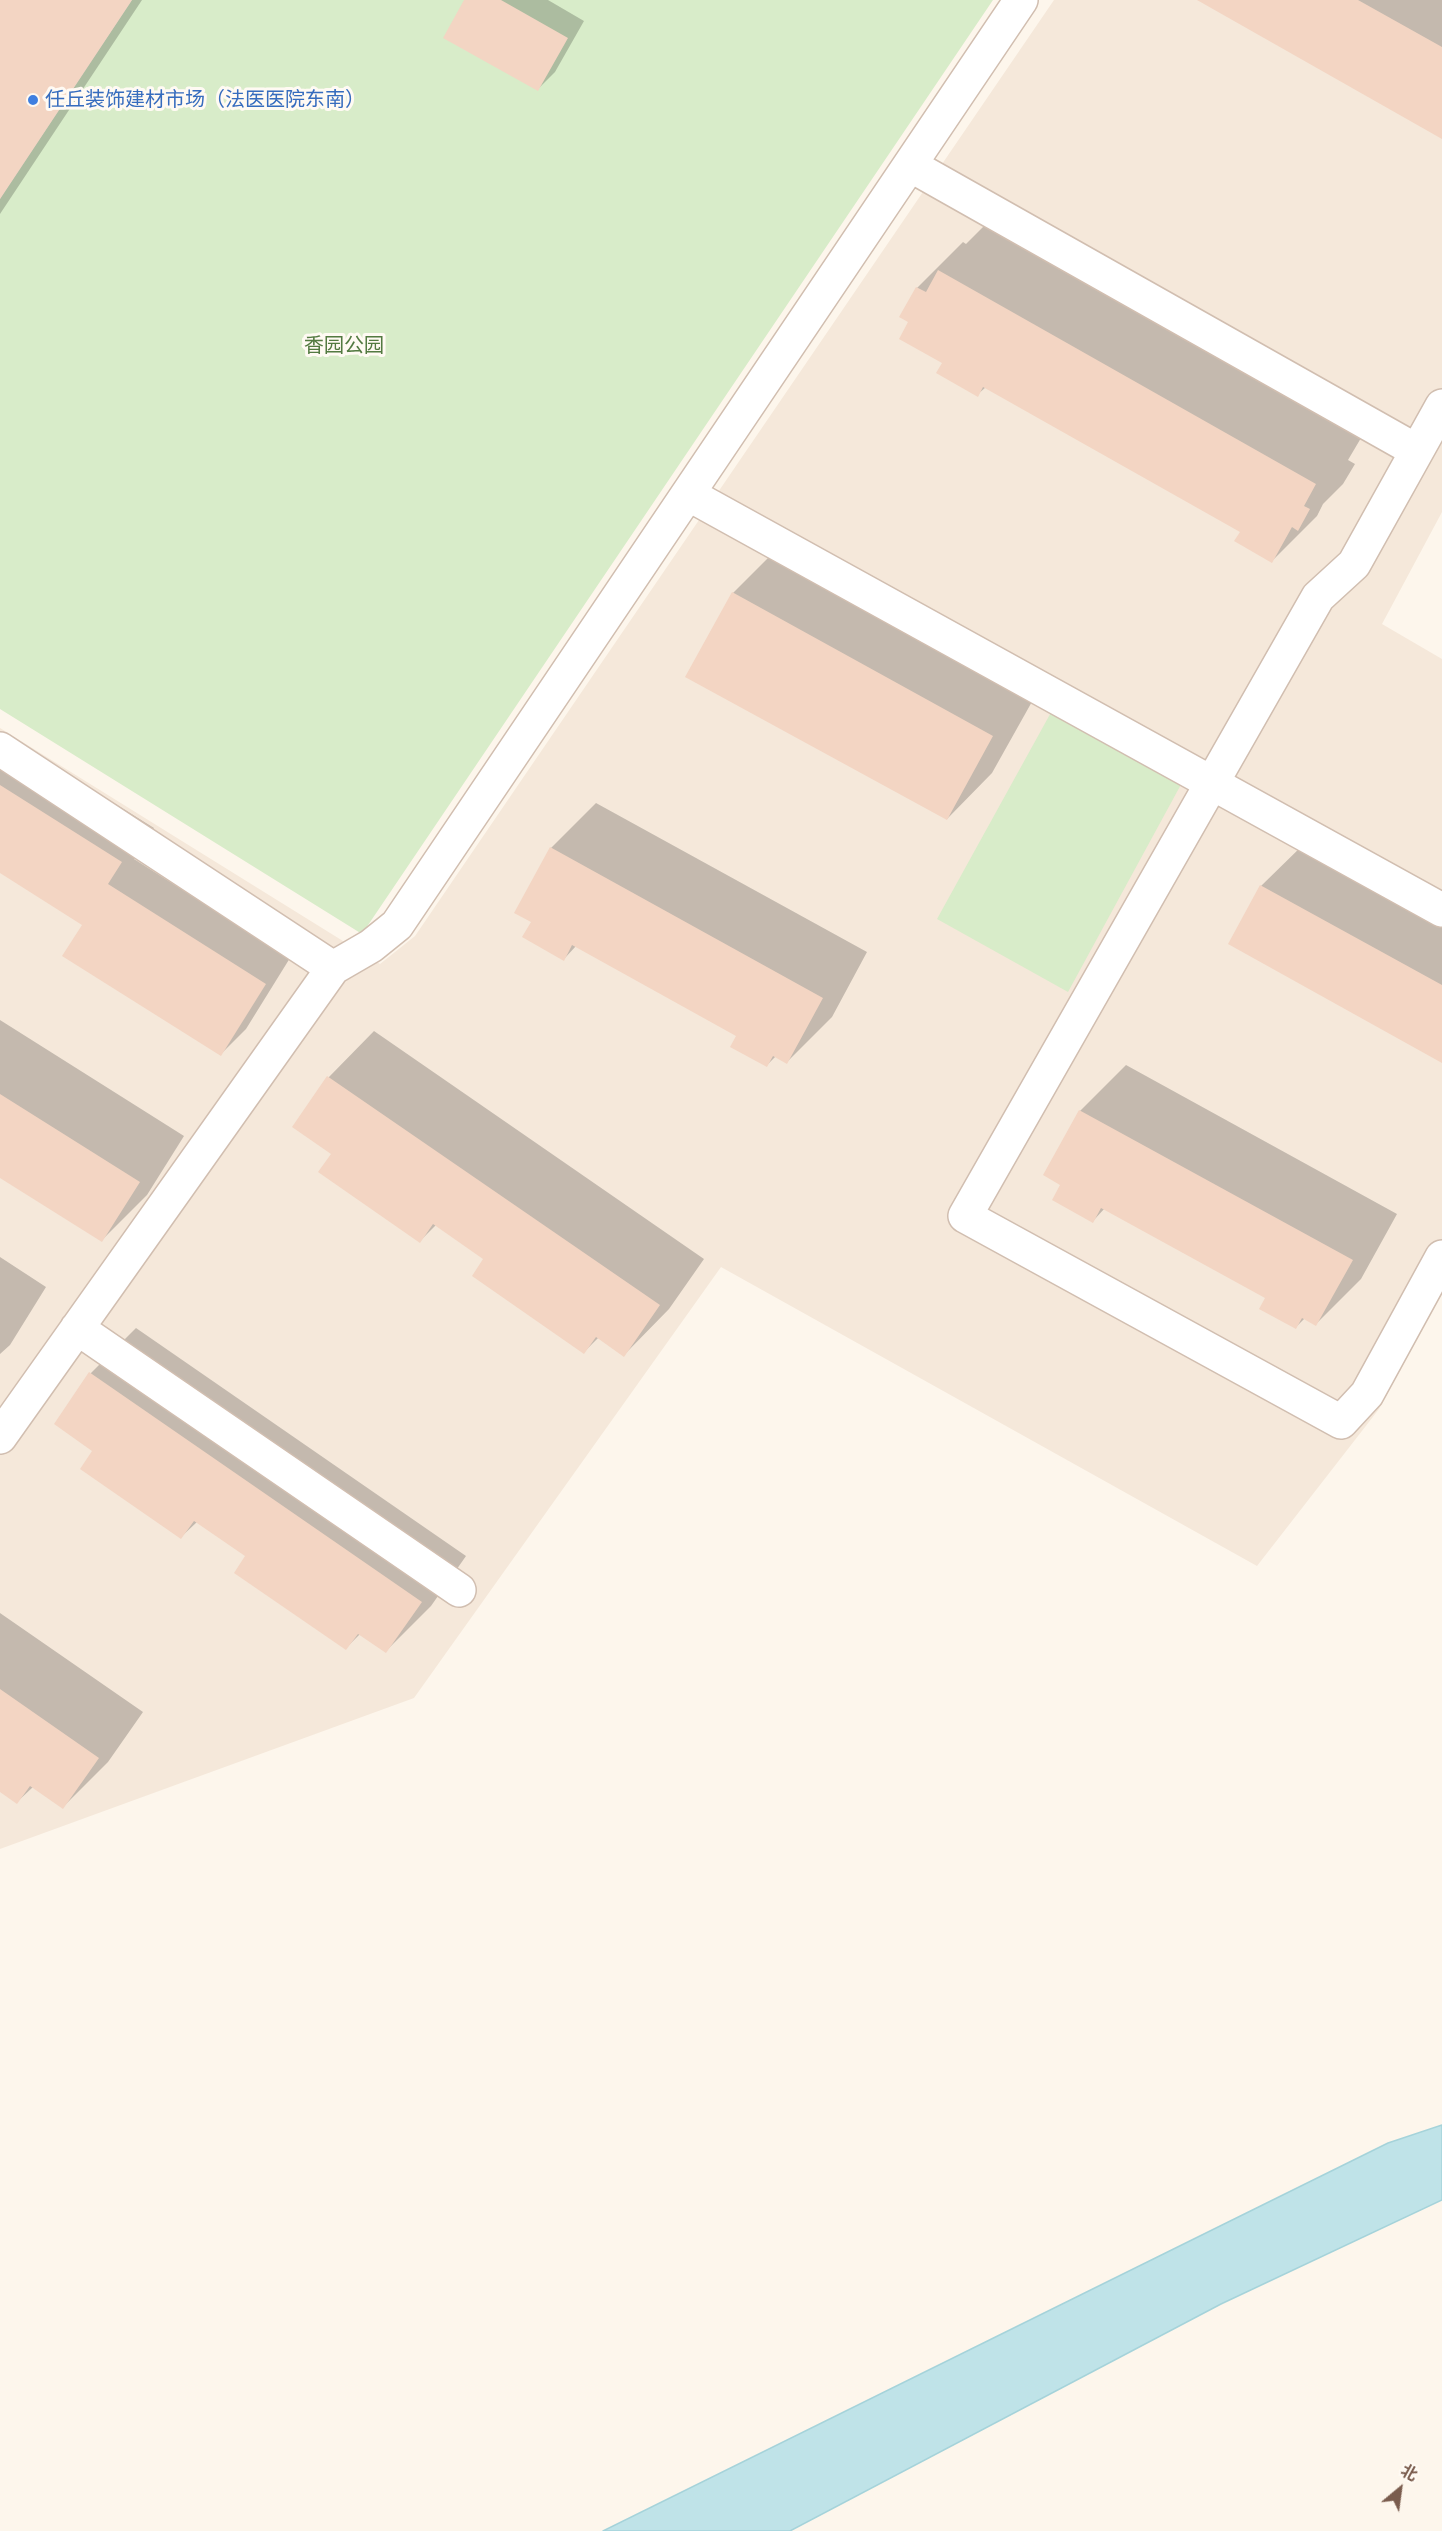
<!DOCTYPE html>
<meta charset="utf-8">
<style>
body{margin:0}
#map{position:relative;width:1442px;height:2531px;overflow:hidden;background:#fdf6ec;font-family:Cabin,"Noto Sans SC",sans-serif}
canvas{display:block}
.north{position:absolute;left:1370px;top:2459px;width:60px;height:60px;-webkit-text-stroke:4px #fffaf3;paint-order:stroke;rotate:29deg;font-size:16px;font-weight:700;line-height:24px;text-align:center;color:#7a5c4d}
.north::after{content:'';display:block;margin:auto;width:21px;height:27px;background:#7a5c4d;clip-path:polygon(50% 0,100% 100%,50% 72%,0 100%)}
</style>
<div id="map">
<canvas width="1442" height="2531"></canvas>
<div class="north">北</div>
</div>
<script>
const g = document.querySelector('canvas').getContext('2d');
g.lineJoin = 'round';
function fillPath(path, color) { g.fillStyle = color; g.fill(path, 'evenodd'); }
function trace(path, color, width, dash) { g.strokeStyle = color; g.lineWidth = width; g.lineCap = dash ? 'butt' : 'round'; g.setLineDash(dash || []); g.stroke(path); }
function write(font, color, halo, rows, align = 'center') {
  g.font = font + ' Cabin,"Noto Sans SC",sans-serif'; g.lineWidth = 6; g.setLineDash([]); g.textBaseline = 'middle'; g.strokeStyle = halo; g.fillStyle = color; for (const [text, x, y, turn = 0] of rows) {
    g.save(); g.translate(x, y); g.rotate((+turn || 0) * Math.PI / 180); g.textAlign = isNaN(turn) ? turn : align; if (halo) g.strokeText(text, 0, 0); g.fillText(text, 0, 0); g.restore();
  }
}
fillPath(new Path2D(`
 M1054,0h388v512l-60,112 60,35v635l-63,115 -122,157 -536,-299 -307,431 -414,151v-1121l380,236 35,-28z`), '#f5e8da');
fillPath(new Path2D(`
 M132,0h861l-631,934 -362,-225v-510z
 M1054,707l130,72 -116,213 -131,-73z`), '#d8ecc9');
const water = new Path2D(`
 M1442,2125v75l-221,104 -431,227h-187l785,-388z`);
fillPath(water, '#bfe3e8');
trace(water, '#a5d3da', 1.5);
fillPath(new Path2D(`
 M0,0h142l-142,214z
 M466,0h82l36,21 -29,51 -17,17z
 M1200,0h242v137z
 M985,225l376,213 -13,22 7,4 -12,20 -20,20 -6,12 -45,45 -30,-29 -256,-145 -9,8 -33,-33 -34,-41 7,-33 46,-46 3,2z
 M778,548l260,143 -46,82 -45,46 -214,-226z
 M0,732l154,96 -20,31 156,99 -44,71 -26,26 -133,-136 -87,-47z
 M596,803l271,149 -35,65 -45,45 -11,-6 -10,10 -28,-31 -162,-89 -12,13 -31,-37 18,-74z
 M1307,841l135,74v146l-181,-175z
 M0,1020l184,116 -37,59 -45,45 -102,-64z
 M374,1031l330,228 -35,50 -45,46 -25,-18 -15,15 -98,-93 -50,-34 -16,16 -87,-87 -39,-27 35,-50z
 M1126,1065l271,149 -36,65 -45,45 -11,-6 -9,9 -29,-30 -162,-89 -12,13 -31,-37 -17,-9 35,-64z
 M0,1257l46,30 -36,58 -10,9z
 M136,1328l330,228 -35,50 -45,45 -26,-17 -14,14 -99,-92 -50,-34 -16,15 -87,-87 -3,-77z
 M0,1613l143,99 -35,50 -45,45 -30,-20 -16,15 -17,-11z`), '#0003');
fillPath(new Path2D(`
 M0,0h132l-132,199z
 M464,0h37l67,38 -30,53 -95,-53z
 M1197,0h161l84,47v92z
 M938,270l378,214 -12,22 6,3 -12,22 -6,-4 -20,36 -38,-22 6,-9 -257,-145 -5,10 -42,-24 6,-10 -43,-24 9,-17 -9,-5 17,-30 10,5z
 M732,592l261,144 -46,84 -262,-143z
 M0,785l122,77 -14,22 158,100 -45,72 -159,-100 20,-31 -82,-52z
 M550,847l273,151 -36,66 -14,-8 -6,11 -37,-20 6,-11 -164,-91 -8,16 -42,-24 9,-15 -17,-9z
 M1260,885l182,100v78l-214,-119z
 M327,1076l333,229 -36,52 -28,-20 -12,17 -112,-78 11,-17 -50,-35 -13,19 -102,-71 13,-18 -39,-27z
 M0,1094l140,88 -38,60 -102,-64z
 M1079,1110l274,150 -37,66 -14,-8 -6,11 -37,-20 6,-11 -164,-90 -8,15 -41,-23 8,-15 -17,-10z
 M89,1372l333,230 -36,51 -28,-19 -12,16 -112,-77 11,-17 -51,-35 -13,18 -101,-70 12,-18 -38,-27z
 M0,1689l99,69 -36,51 -33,-23 -13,18 -17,-12z`), '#f3d5c3');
const minor = new Path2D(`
 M910,165l507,286
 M1442,406l-88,158 -36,33 -353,619 376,206 26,-28 75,-137
 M688,494l754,416
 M0,749l333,219
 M77,1328l382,262
 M0,1437l333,-469 38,-22 26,-21 624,-925`);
trace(minor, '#d1beb0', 36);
trace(minor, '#fff', 33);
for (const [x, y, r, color] of [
 [33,100,6,"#3f7fe0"]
]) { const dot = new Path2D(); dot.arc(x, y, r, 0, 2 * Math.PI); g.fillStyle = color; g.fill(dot); trace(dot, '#fffaf3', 2); }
write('20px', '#366cbe', '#fffaf3', [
 ["任丘装饰建材市场（法医医院东南）",45,100]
], 'left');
write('20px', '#537a41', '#fffaf3', [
 ["香园公园",344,346]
]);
</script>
